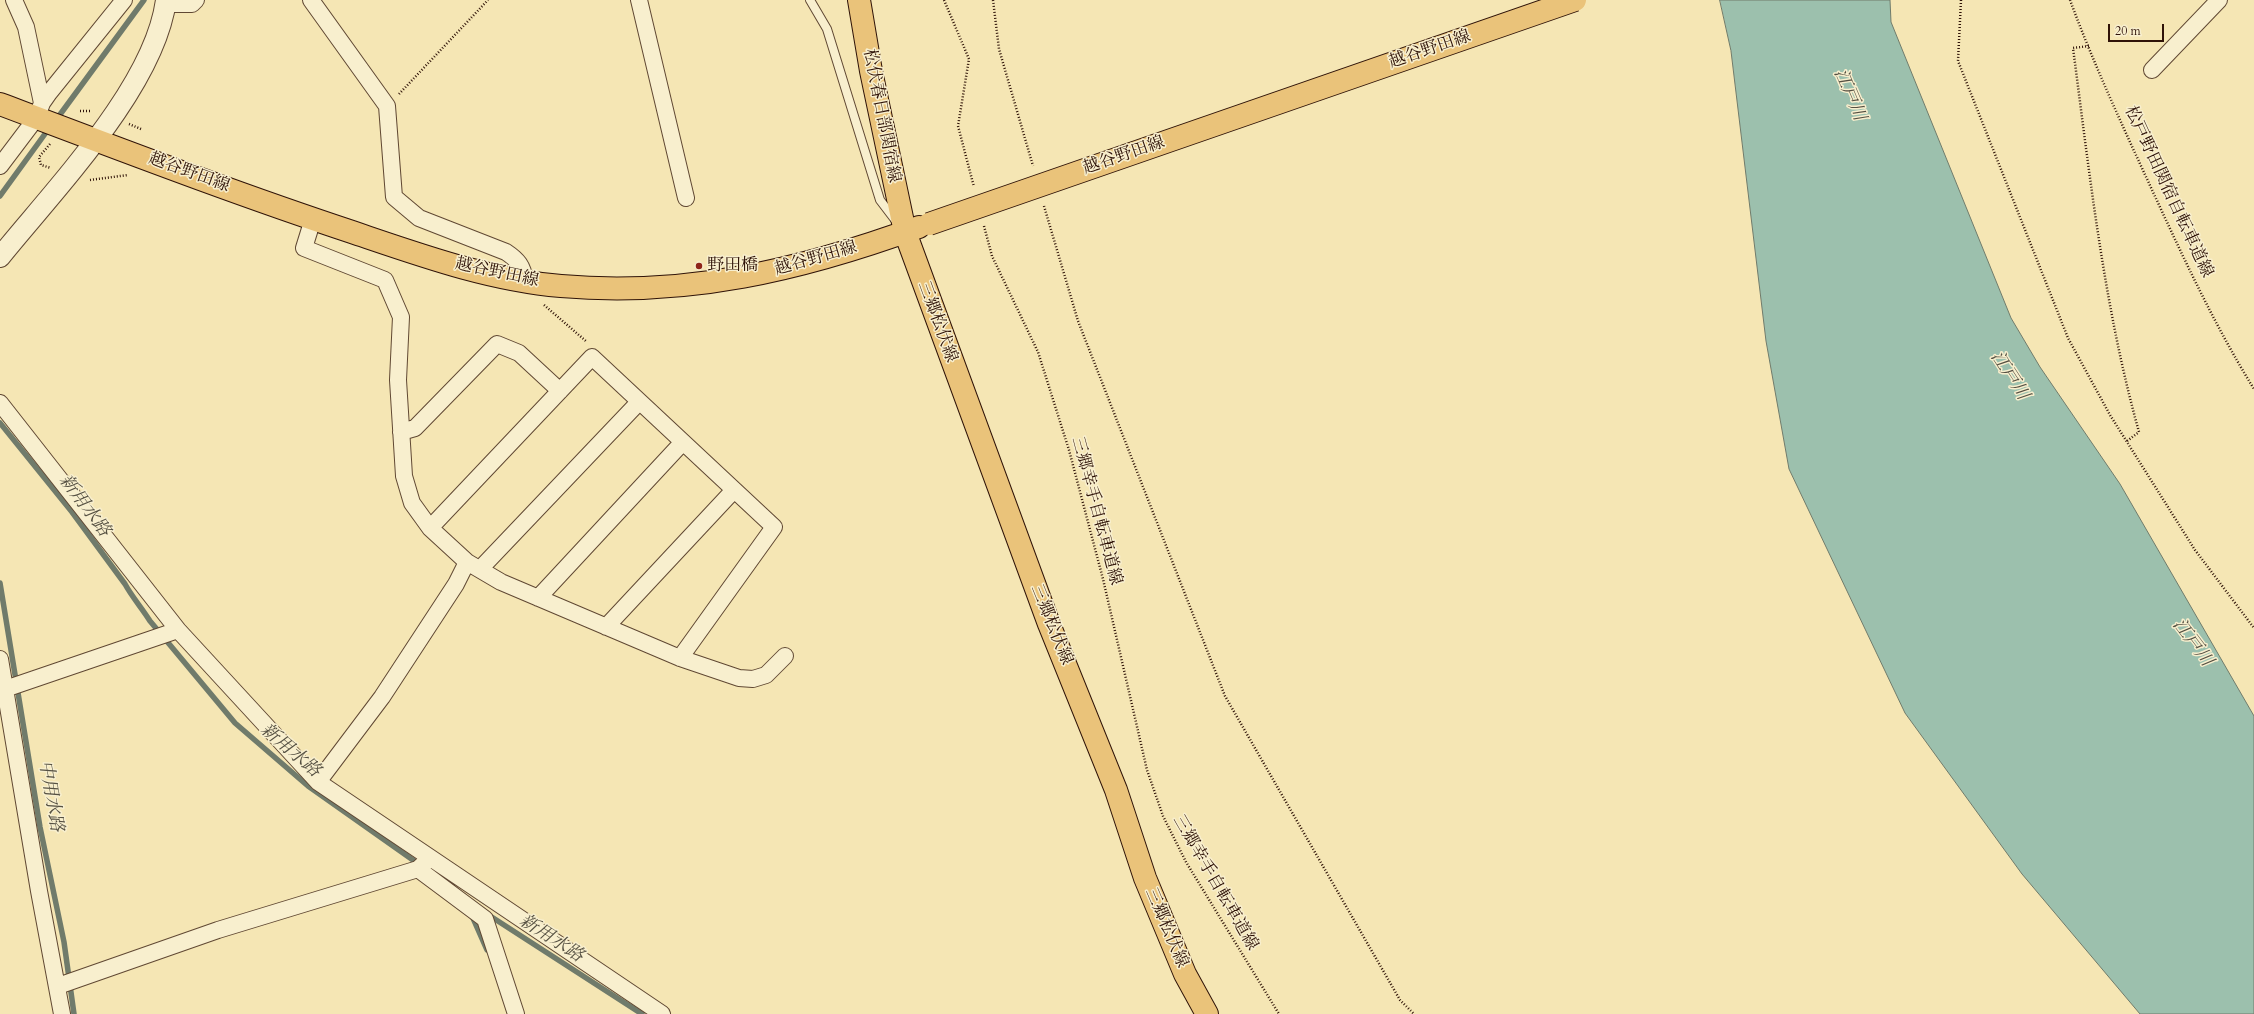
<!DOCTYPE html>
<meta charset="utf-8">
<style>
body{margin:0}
#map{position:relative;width:2254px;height:1014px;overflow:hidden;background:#f5e6b4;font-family:Cardo,serif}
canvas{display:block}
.scale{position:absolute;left:2108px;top:24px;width:56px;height:18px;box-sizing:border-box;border:2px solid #2f1308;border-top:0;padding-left:5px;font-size:12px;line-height:14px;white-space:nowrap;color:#2f1308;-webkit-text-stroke:3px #f8efce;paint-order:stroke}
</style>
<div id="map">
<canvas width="2254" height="1014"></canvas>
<div class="scale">20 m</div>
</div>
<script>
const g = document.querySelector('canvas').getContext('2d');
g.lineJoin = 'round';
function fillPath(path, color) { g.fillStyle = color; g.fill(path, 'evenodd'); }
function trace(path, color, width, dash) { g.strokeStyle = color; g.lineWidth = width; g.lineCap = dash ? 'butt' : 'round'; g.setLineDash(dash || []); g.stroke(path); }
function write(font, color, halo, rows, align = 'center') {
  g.font = font + ' Cardo,"Noto Serif JP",serif'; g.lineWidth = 3; g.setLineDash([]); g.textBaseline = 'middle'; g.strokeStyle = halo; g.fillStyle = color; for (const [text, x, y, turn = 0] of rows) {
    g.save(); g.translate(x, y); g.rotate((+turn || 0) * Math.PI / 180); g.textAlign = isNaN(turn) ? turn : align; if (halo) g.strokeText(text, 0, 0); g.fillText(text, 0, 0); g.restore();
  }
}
const water = new Path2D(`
 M1720,0h170l1,22 120,296 29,49 80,117 134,232v298h-114l-118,-140 -117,-161 -116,-244 -23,-128 -35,-290z`);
fillPath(water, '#9cc0ad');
trace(water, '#707b6b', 1);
trace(new Path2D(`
 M56,120l88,-120
 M0,196l50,-69
 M0,423l72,89 53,72c7,13 17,24 25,37l85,102 73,63 112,79
 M0,583l40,244 24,115 10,72
 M487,914l155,100
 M472,916l15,34`), '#707b6b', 5.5);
const service = new Path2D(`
 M810,0l17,29 53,171 16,21`);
const minor = new Path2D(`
 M14,0l12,27 16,76
 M311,0l76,106 7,91 25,21 87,34c12,8 17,14 19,29
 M639,0l47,198
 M166,4h26l4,-4
 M2152,70l67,-70
 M0,166l37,-49 5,-14 7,-10 75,-93
 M313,219l-9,29 81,32 16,37 -3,63 6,96 8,27 18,25 37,34 34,20 179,76 59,20 14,1 13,-4 19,-19
 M0,403l178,227 140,152 344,232
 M401,432l14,-4 82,-84 22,9 41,38
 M430,528l162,-171 182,170 -94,131
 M480,569l159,-167
 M538,598l144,-155
 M606,627l128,-137
 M0,659l39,232 23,123
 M5,689l173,-59
 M318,782l64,-85 74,-113 11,-22
 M418,869l67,50 31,95
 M58,986l160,-56 200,-61 12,-11`);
const tertiary = new Path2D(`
 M0,257c54,-67 155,-171 166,-257`);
const primary = new Path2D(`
 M859,0l12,71 34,161 144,392 67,166 29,88 40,96 22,40
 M0,104c117,44 234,89 352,128 68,23 137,48 209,54 126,11 240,-16 358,-59`);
trace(service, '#604833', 10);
trace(minor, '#604833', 18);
trace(tertiary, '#604833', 22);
trace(primary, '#2f1308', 24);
trace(new Path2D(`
 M944,0l25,59 -11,67 16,61
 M993,0l6,49 34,117
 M1961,0l-3,61 110,277 42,77 85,135 59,78
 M2070,0c24,65 54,129 83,192 31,67 62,134 101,197
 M2089,46l-16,2c17,129 31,259 66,384l-12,9
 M399,94l89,-94
 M80,111h12
 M129,124l12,5
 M50,144l-11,13 2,8 10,3
 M90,180l38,-5
 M1044,206l34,115 147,375 175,304 14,14
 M984,226l8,30 46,96 31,98 34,129 44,191 16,46 23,46 93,152
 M544,305l43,37`), '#2f1308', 2.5, [1, 2]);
trace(service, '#f8efce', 8);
trace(minor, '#f8efce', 16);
trace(tertiary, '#f8efce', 20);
trace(primary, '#eac37a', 22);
const primaryBridge = new Path2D(`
 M929,224l646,-224`);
trace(primaryBridge, '#2f1308', 24, []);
trace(primaryBridge, '#eac37a', 22);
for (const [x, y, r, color] of [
 [699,266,4,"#8f2418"]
]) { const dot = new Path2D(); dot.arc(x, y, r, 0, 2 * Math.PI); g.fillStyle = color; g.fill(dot); trace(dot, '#f8efce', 1.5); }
write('17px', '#2f1308', '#f8efce', [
 ["越谷野田線",1430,50,-19],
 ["松伏春日部関宿線",881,116,79],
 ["越谷野田線",1124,156,-19],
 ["越谷野田線",189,173,20],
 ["松戸野田関宿自転車道線",2168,192,65],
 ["越谷野田線",816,259,-16],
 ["越谷野田線",497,273,12],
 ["三郷松伏線",937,322,70],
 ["三郷幸手自転車道線",1096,511,75],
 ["三郷松伏線",1051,625,68],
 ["三郷幸手自転車道線",1215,883,60],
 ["三郷松伏線",1166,928,67]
]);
write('17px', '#2f1308', '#f8efce', [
 ["野田橋",707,266]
], 'left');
write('italic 18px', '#555042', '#f8efce', [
 ["江戸川",1849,95,67],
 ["江戸川",2009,376,57],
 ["新用水路",84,506,53],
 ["江戸川",2192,643,53],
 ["新用水路",290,751,40],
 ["中用水路",50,796,80],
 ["新用水路",551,939,33]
]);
</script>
